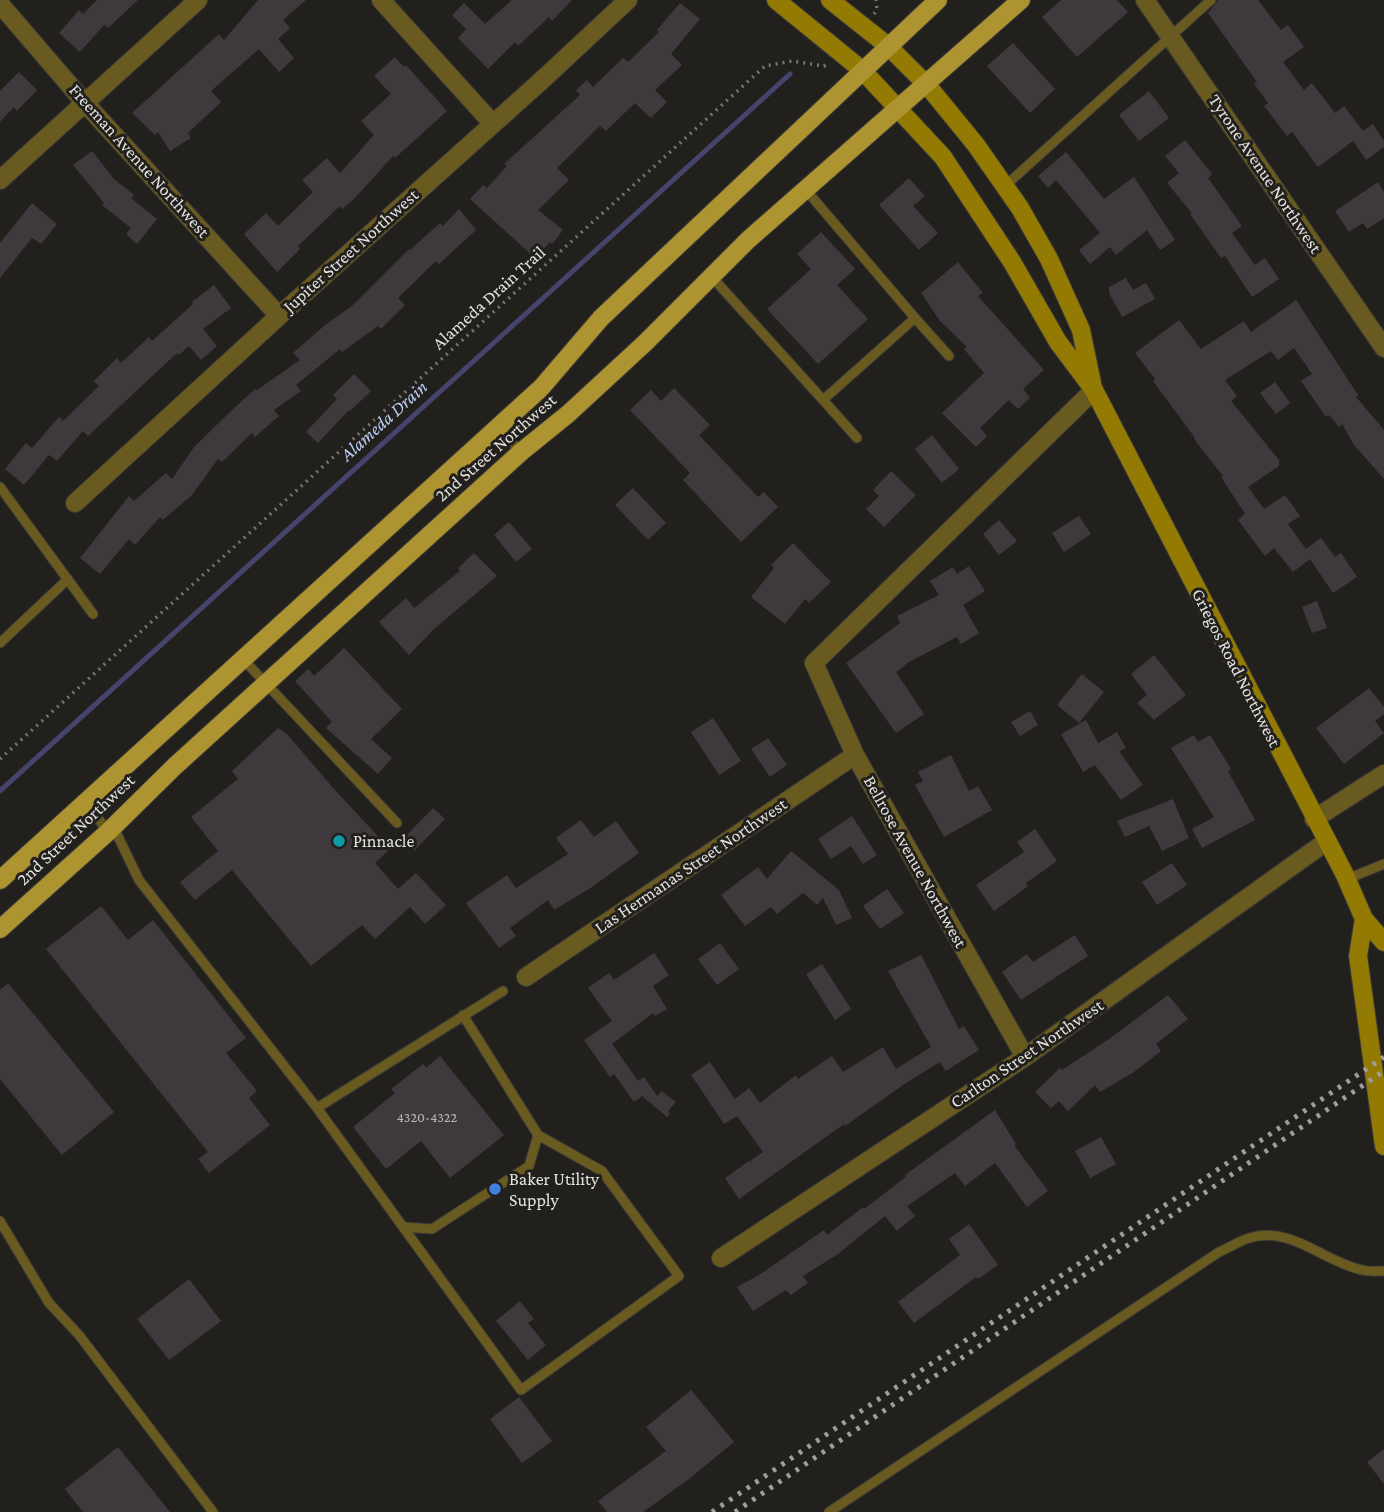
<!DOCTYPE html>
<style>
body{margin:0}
canvas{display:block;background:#22201c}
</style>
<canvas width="1384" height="1512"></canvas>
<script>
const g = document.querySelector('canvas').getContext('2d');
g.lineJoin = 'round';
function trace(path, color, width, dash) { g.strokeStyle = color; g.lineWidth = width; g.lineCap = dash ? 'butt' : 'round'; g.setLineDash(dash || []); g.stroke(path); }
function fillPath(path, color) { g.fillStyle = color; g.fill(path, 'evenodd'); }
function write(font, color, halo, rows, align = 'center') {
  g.font = font + ' "Crimson Pro",serif'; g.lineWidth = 6; g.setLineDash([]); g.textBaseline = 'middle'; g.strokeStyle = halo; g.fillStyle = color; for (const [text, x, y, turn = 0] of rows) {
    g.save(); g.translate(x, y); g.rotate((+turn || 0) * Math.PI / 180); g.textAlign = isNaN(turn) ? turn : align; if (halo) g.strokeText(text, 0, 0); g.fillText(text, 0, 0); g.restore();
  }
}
trace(new Path2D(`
 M0,791l790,-717`), '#45446c', 5);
fillPath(new Path2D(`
 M97,0h41l-30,28 -4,-3 -24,27 -21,-19 20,-23 4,4z
 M258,0h48l-23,20 7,8 -12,11 16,19 -15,14 -20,-23 -48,42 10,11 -33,31 3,5 -21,13 -12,-19 -3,3 -23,-22 87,-79 5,6z
 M512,0h60l-20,21 -3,-4 -31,29 -3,-4 -27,27 -30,-31 8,-9 -14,-14 12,-12 21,21z
 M1061,0h56l11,12 -51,45 -35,-40z
 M1218,0h40l23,30 7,-5 16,22 -21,15 21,28 8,-7 23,30 9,-7 19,25 10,-7 11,17v6l-18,13 -13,-19 -35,26 -26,-35 -5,4 -23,-30 4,-3 -14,-19 3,-2 -49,-69z
 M680,3l20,16 -29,35 11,11 -27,25 12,12 -16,16 -16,-15 -29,28 -6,-5 -43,42 12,12 -31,30 25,20 -11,14 -2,-2 -15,16 -65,-59 13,-14 4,3 20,-22 -3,-2 76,-69 -4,-5 11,-10 6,7 30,-29 5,4 31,-30 -2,-2z
 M1013,43l42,46 -25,24 -43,-47z
 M395,57l9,10 2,-2 41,46 -52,47 -2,-2 -38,42 -13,11 -2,-3 -42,40 2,3 -23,23 -33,-38 22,-21 12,13 35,-34 -11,-12 25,-22 13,15 34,-38 -13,-14 30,-27 -17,-18z
 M19,72l18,18 -20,21 -3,-4 -14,15v-31z
 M1149,91l20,27 -30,23 -20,-26z
 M1185,140l27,34 -4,4 34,48 -10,7 23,32 10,-7 14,21 -27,18 -27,-41 -4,2 -31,-44 2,-1 -25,-30 12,-10 -14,-17z
 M92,151l22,28 20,16 -3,3 26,21 -20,25 -11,-10 5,-6 -29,-23 2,-2 -31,-38z
 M1066,152l38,47 30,-22 41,63 -15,10 -13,-20 -31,25 -6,-8 -20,17 -11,-14 21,-17 -44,-53 -8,8 -10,-12z
 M909,178l16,18 -12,10 25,27 -19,17 -40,-45z
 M1378,182l6,10v26l-17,11 -4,-6 -14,9 -14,-21z
 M32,203l25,21 -16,20 -9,-6 -32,40v-35z
 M459,209l17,21 -37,34 -3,-3 -38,37 7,7 -24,24 -3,-3 -36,26 -2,-3 -44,36 5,6 -27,19 5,6 -24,21 -3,-4 -30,29 -4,-3 -26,36 -29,25 -3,-3 -25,28 -6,-6 -29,35 -20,-16 49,-62 5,5 32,-28 6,6 22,-32 37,-36 24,-22 2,1 43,-30 -7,-7 31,-27 29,-21 56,-56 1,1 30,-27 3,3z
 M821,232l34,37 -18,16 31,34 -50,45 -51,-55 44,-40 -14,-15z
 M958,262l25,31 -5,3 66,74 -21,19 7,9 -12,11 -9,-9 -29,28 7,8 -11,11 -34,-34 42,-40 -20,-24 3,-2 -27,-26 -19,-28z
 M1126,278l7,12 13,-7 9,16 -33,18 -13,-24v-6z
 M214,285l17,23 -28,21 14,17 -16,14 -12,-14 -10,9 -2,-2 -89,83 -5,-5 -26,30 -8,-6 -25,30 -19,-16 21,-26 6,5 27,-31 4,4 36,-35 -5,-5 23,-23 4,5 28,-26 3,4 41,-37 -1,-2z
 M1296,300l62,95 -2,2 28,33v49l-30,-34 -12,-21 -3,3 -10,-12 -3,2 -25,-36 11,-7 -18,-26 -16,12 -7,-9 -46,29 12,16 -6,5 48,59v6l-31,21 16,22 21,-14 15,21 -12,8 18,25 15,-11 14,19 6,-4 16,24 -24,16 -23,-34 -17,13 -19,-24 -9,8 -27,-36 7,-6 -24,-37 2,-1 -29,-37 1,-1 -42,-57 2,-2 -20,-26 44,-33 22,29 43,-28 7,11z
 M354,374l17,17 -21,20 -1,-1 -31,33 -12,-11 31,-33 -4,-4z
 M1275,382l15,21 -14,11 -16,-21z
 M674,388l36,37 -11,10 59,62 6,-5 14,15 -37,35 -58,-62 7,-7 -60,-63 21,-20 10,11z
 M932,435l27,34 -17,14 -27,-34z
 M891,471l25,24 -32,32 -18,-18 13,-13 -6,-6z
 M633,488l33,35 -18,17 -33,-35z
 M1079,516l12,18 -27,18 -12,-19z
 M999,520l18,21 -18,14 -16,-21z
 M509,522l23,27 -16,13 -22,-27z
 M793,543l38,39 -22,21 -4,-4 -20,25 -34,-27 23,-29 -3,-3z
 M474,553l23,23 -63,53 -25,26 -30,-33 27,-24 8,10 46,-37 -2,-3z
 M969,566l16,25 -22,14 16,28 -18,11 -4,-7 -48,25 -13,10 28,42 -28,19 -50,-70 54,-40 -3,-7 42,-21 -9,-14 23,-14 4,7z
 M1317,601l10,27 -15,5 -10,-26z
 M344,648l58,61 -31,30 21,19 -14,16 -52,-46 6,-6 -37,-41 13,-12 6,7z
 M1154,655l32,40 -32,25 -17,-17 10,-8 -16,-21z
 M1082,674l22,18 -25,31 -22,-18z
 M1369,688l15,19v7l-9,7 9,12 -40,31 -28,-36z
 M1030,711l8,14 -18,11 -9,-14z
 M713,718l28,43 -22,14 -28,-43z
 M1086,720l12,23 19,-11 9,16 -7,3 24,34 -22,15 -26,-35 -12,7 -22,-38z
 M278,728l10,7 45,53 57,61 -15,14 23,26 18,-16 30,32 -21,19 -15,-17 -35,32 -13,-14 -51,41 -79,-96 -37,30 -15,-18 38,-31 -27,-34 47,-38 -6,-8z
 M1194,735l4,7 12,-7 21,34 -3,2 27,49 -53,28 -10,-19 22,-12 -43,-69z
 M768,738l19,27 -17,12 -19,-28z
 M951,755l18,36 9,-5 14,24 -48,27 -29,-52 8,-4 -5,-9z
 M1173,799l16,39 -27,13 -13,-25 -24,11 -8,-16z
 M433,808l12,11 -31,32 -12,-11z
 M852,816l25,39 -14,9 -12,-18 -20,13 -13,-20z
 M581,820l13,17 22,-16 23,32 -47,34 -38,23 -6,-10 -38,28 6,8 -17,12 -33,-45 41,-28 9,13 52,-34 -12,-16z
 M1035,829l22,32 -31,22 2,3 -34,25 -18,-26 48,-33 -7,-10z
 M791,851l48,39 13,28 -16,7 -13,-27 -6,7 -14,-12 -26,21 -6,-7 -26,19 -24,-31 37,-28 9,12z
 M1172,863l15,22 -30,20 -15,-23z
 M887,889l17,24 -24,16 -17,-23z
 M101,906l27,34 25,-20 93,118 -20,15 31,38 -8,7 21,27 -61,48 -11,-14 10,-7 -162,-203z
 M1075,935l13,21 -67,44 -19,-28 25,-18 6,8z
 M720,943l19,26 -22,16 -19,-26z
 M654,953l15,22 -16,11 14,23 -12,7 -2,-3 -41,31 26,37 6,-4 13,19 5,-5 14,11 -8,9 2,3 -3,3 -25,-21 -8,6 -20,-28 -4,3 -26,-37 28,-19 -24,-33 21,-15 5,7z
 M921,955l38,74 5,-3 15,24 -33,21 -6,-9 -34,21 -61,43 -1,-2 -105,75 -14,-21 24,-17 3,3 -2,-3 13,-9 -26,-36 -13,8 -33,-49 19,-13 25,37 14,-11 11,15 36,-28 2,4 34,-23 11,16 40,-25 13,22 35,-22 -43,-76z
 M822,964l29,45 -16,11 -29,-46z
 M8,983l106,129 -52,43 -62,-76v-89z
 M1168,995l20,24 -32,25 5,7 -27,21 -34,20 -5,-7 -27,26 -9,-10 -8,7 -16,-16 25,-24 2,2 47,-31z
 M440,1056l64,79 -54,43 -29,-37 -35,28 -33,-42 42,-34 -4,-4 32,-25 3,4z
 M995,1110l21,34 -2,1 34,46 -21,16 -32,-44 -30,23 -10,-13 -48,33 8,10 -18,15 -12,-15 -47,38 -35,22 5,7 -17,12 -5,-5 -33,21 -16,-24 22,-12 65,-45 3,5 36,-28 1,2 42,-32 -1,-2z
 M1101,1137l15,27 -26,14 -15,-27z
 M969,1224l29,41 -20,14 -2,-2 -62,46 -16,-21 62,-47 -11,-16z
 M189,1279l32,42 -52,39 -32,-41z
 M520,1301l14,18 -6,4 18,22 -18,15 -32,-39z
 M691,1390l43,52 -45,37 -46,33h-36l-9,-11 68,-50 -20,-24z
 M519,1397l33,44 -30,22 -32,-44z
 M118,1447l52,65h-87l-18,-23z
 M1384,1449v35l-17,-22z`), '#3d393d');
const lane = new Path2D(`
 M1005,186l206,-186
 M712,277l111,123 92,-82 -109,-128
 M915,318l34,38
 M823,400l34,38
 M498,427l23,25
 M0,487l93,127
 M0,643l68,-64
 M242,658l155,165
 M86,802l22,30
 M113,826l26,54 178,228 204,282 158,-114 -77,-105 -64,-36
 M1347,879l37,-15
 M317,1108l186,-117
 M0,1221l49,82 30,32 134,177
 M403,1227l29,2 97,-63 9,-31 -75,-120
 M829,1512l390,-260c10,-4 20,-11 30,-14 42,-13 75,24 113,32 7,2 15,1 22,1`);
const street = new Path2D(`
 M381,0l112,124
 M1145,0l239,348
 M0,4l85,99 194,213
 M0,180l198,-180
 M75,503l204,-187 262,-235 87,-81
 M1314,819l70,-45
 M526,977l329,-222
 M1025,1057l-170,-302 -41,-92 280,-273
 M721,1258l304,-201 302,-216`);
const secondary = new Path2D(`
 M776,0l86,70 81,87 69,105 46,80 36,48 251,485 19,44 20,23
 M830,0l58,46 39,39 49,60 44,63 29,51 32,71 11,53
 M1364,919l-6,37 26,190`);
const primary = new Path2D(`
 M0,880l541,-492 60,-70 337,-318
 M0,929l108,-97 67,-66 346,-314 47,-38 77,-71 103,-103 273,-240`);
trace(lane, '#3d3b37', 11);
trace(street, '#3d3b37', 20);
trace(secondary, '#3d3b37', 20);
trace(primary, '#3d3b37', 20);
trace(new Path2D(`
 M874,14l3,-4 -1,-10
 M0,759l765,-693 27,-5 32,5 4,-3`), '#777572', 3.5, [2, 5]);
trace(lane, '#695a20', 9);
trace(street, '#695a20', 18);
trace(secondary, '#927a03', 18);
trace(primary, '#ad9430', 18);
trace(new Path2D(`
 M712,1512l672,-455
 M735,1512l649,-441`), '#a09e9b', 5, [3.5, 7]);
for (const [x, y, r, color] of [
 [339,841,7,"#0f9aa8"],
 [495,1189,7,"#3f7fe0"]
]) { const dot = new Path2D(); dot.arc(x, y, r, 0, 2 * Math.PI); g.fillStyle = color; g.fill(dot); trace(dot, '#22201c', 2.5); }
write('14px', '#bab8b6', null, [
 ["4320-4322",427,1118]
]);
write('18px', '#e3e2df', '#22201c', [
 ["Freeman Avenue Northwest",139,161,48],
 ["Tyrone Avenue Northwest",1265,174,56],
 ["Jupiter Street Northwest",351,251,-42],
 ["Alameda Drain Trail",489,298,-42],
 ["2nd Street Northwest",496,448,-41],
 ["Griegos Road Northwest",1236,668,63],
 ["2nd Street Northwest",76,830,-43],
 ["Bellrose Avenue Northwest",915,862,61],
 ["Las Hermanas Street Northwest",691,866,-34],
 ["Carlton Street Northwest",1027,1054,-34]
]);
write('18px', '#e3e2df', '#22201c', [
 ["Pinnacle",353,841],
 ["Baker Utility",509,1179],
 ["Supply",509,1200]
], 'left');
write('italic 19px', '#b9ccf3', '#22201c', [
 ["Alameda Drain",384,421,-42]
]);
</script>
